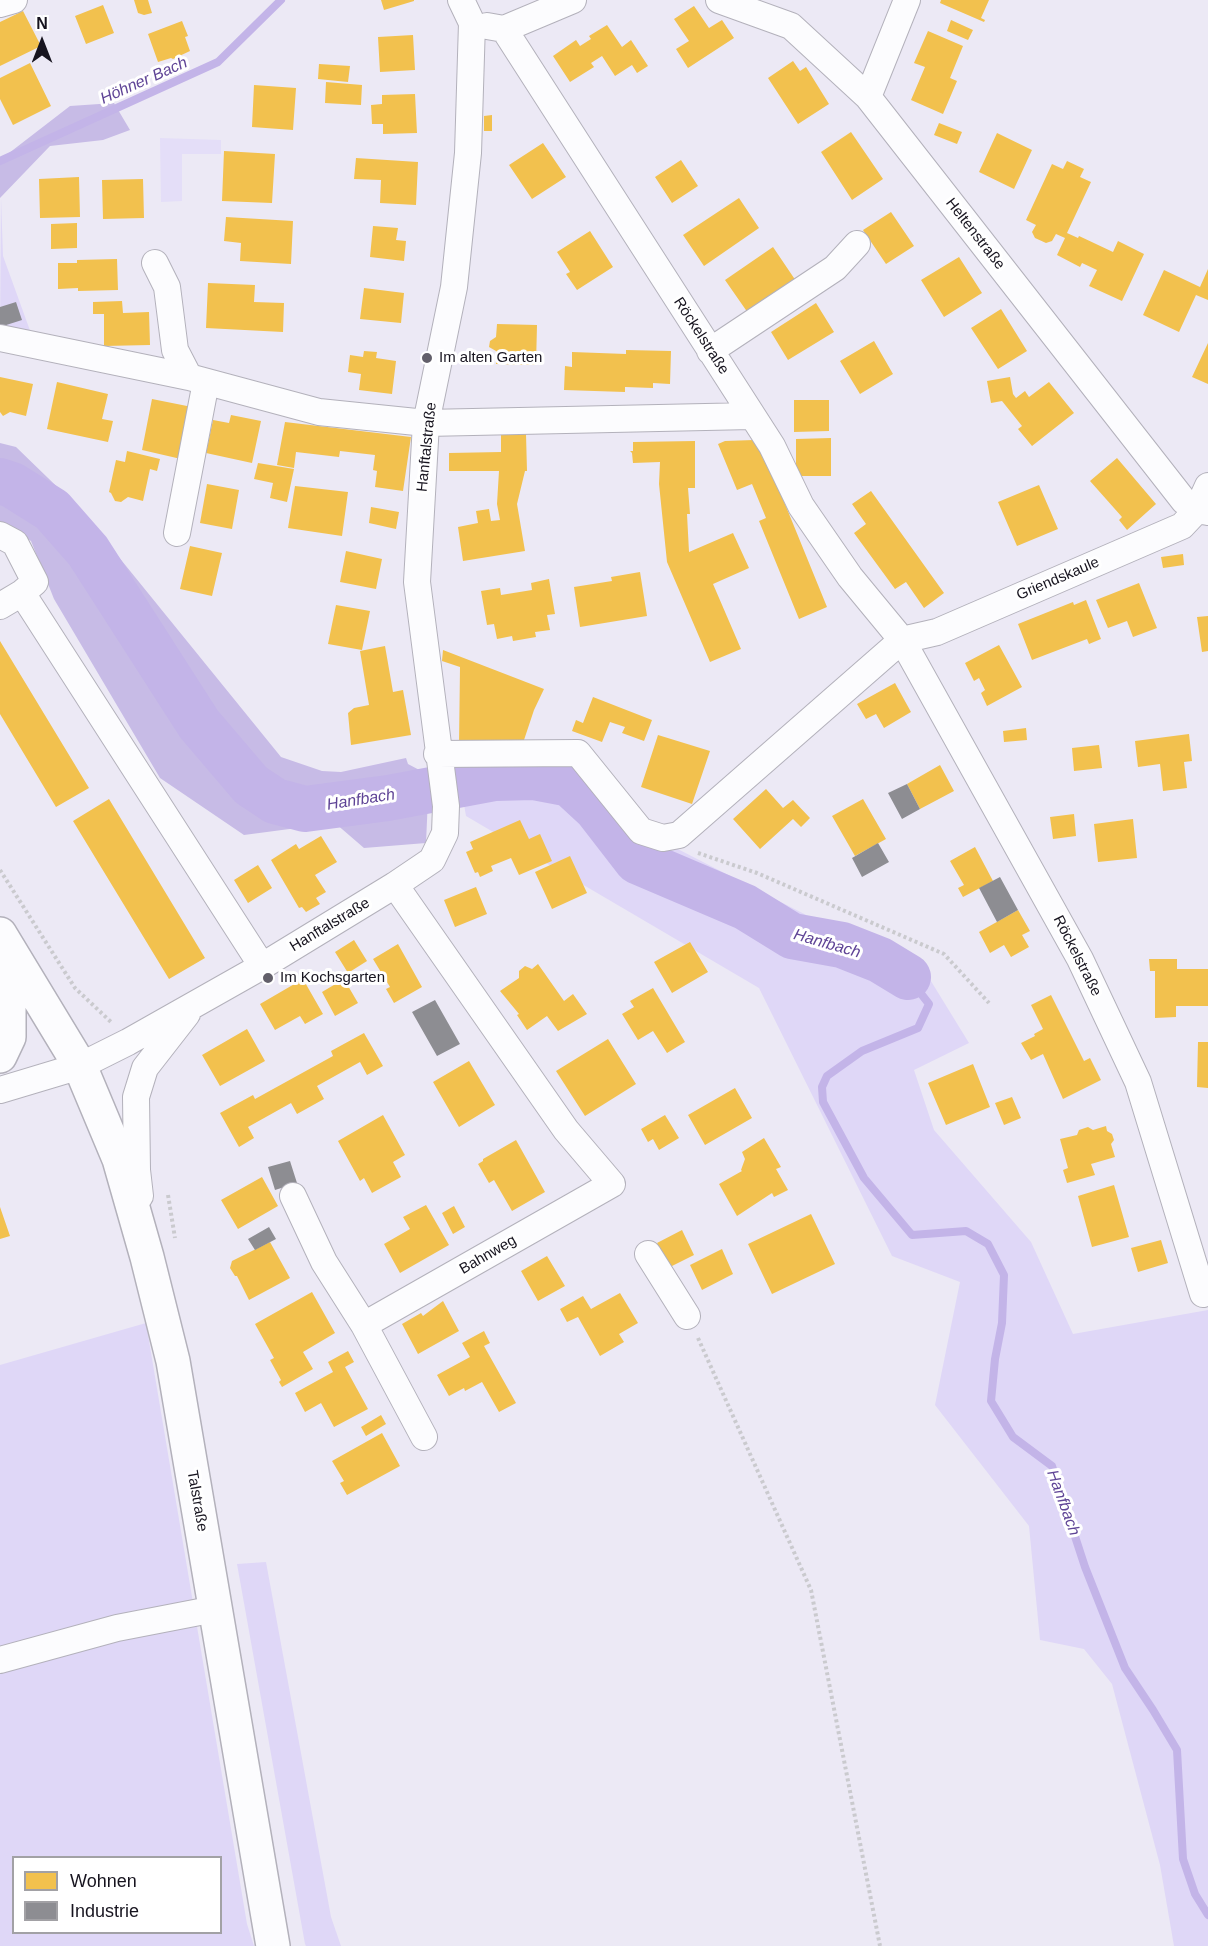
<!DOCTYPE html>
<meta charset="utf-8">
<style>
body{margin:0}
#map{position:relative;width:1208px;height:1946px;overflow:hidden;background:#ece9f5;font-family:Arial,sans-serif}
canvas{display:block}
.legend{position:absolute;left:12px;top:1856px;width:210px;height:78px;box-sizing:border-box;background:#fff;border:2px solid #a2a1a5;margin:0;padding:8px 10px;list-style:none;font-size:18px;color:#17141f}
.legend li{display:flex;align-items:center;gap:12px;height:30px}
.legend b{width:30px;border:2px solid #a2a1a5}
.north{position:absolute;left:12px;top:12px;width:60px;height:60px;-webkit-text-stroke:4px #fff;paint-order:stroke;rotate:0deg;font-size:16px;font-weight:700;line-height:24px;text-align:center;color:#17141f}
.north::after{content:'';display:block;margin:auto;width:21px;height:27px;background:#17141f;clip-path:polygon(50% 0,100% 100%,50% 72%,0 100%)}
</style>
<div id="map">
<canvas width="1208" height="1946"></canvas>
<ul class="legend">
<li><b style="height:16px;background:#f2c14e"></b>Wohnen</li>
<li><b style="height:16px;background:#8d8d92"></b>Industrie</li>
</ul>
<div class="north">N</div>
</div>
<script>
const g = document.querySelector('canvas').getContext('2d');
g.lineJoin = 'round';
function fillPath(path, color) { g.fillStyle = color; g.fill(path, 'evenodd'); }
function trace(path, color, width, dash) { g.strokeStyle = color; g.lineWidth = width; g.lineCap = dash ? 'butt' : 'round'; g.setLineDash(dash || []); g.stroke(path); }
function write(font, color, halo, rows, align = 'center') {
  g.font = font + ' Arial,sans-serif'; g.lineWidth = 6; g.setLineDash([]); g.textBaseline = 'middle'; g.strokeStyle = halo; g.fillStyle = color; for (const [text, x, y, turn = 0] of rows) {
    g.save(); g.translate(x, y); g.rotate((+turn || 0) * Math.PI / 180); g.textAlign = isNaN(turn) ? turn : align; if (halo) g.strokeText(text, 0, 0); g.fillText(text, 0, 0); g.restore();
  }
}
fillPath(new Path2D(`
 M160,138l61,2v14h-39v47l-21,1z`), '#e4def8');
fillPath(new Path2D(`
 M1,198l2,58 29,80 -32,2z
 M552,767l77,57 183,94 106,42 51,83 -55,27 20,60 97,112 42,92 135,-24v636h-34l-14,-81 -48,-181 -28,-35 -44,-9 -11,-114 -94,-121 25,-123 -68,-26 -133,-268 -293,-172 -7,-40z
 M146,1323l101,601 7,22h-254v-581zM14,1858h206v74h-206z
 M266,1562l65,355 10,29h-35l-1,-2 -68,-380z`), '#dfd7f7');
fillPath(new Path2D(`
 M114,103l16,27 -27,10 -53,6 -50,52v-38l70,-54z
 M0,443l16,4 63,61 202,249 41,14 19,1 65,-14 2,6 17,9 3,25 -2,45 -62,5 -29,-25 -91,12 -84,-57 -106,-179 -23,-58 -31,-20z`), '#c7bbe6');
fillPath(new Path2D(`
 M134,0h14l4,13 -8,2 -6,-2z
 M381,0h33v1l-30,9z
 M941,0h48l-8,18 4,2 -1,2 -44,-19z
 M103,5l11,28 -28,11 -11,-28z
 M694,6l15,22 13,-8 12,18 -46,30 -12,-19 13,-8 -15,-22z
 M23,11l18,35 -41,20v-44z
 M951,20l22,10 -5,10 -21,-9z
 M182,21l6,15 -3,1 5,14 -17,8 -2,-1 -13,4 -10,-28z
 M607,25l15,22 9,-7 17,26 -11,7 -5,-8 -17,11 -13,-20 -11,7 3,4 -24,15 -17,-26 23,-16 4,6 11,-7 -2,-3z
 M928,31l35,15 -13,32 7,3 -14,33 -32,-14 14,-33 -11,-4z
 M413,35l2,35 -35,2 -2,-35z
 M793,61l7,10 6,-4 23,37 -31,20 -30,-46z
 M30,63l21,43 -38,19 -13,-26v-21z
 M319,64l31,2 -2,16 -30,-3z
 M326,82l36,3 -1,20 -36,-2z
 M254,85l42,3 -3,42 -41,-3z
 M415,94l2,39 -34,1v-10h-11l-1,-19 11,-1v-9z
 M492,115v16h-8v-15z
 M939,123l23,9 -5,12 -23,-9z
 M851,132l32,47 -31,21 -31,-48z
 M997,133l35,17 -18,39 -35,-17z
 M543,143l23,34 -34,22 -23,-34z
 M224,151l51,3 -3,49 -50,-2z
 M356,158l62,4 -2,43 -36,-2 1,-23 -27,-1z
 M681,160l17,26 -26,17 -17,-26z
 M1067,161l17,8 -4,8 11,5 -24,51 11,5 1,-2 34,16 5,-11 26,13 -22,47 -33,-15 8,-16 -15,-7 -2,4 -23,-12 8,-17 -9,-4 -4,7 -6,2 -11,-5 -3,-6 4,-7 -10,-5 26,-56 11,5z
 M79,177l1,40 -40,1 -1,-39z
 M143,179l1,39 -41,1 -1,-39z
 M739,198l20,30 -55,38 -21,-31z
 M891,212l23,34 -28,18 -23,-34z
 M226,217l67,4 -2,43 -51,-3 1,-18 -17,-2z
 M77,223v25l-26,1v-25z
 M373,226l25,2 -2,12 10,1 -2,20 -34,-4z
 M590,231l23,36 -36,23 -11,-16 4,-2 -13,-20z
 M773,247l23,34 -48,32 -23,-33z
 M959,257l23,36 -38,24 -23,-37z
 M117,259l1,31 -40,1v-3l-20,1v-26h19v-3z
 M1208,269v31l-12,-5 -17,37 -36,-17 21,-45 36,17z
 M208,283l47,2 -1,17 30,1 -1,29 -77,-4z
 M364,288l40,5 -3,30 -41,-4z
 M122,301l1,12 26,-1 1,33 -46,1v-32h-11v-12z
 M816,303l18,29 -46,28 -17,-28z
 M1001,309l26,42 -29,18 -27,-41z
 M497,324l40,1 -1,40 -40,-1v-13l-7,-4 1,-6 6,-4z
 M874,341l19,33 -33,20 -20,-33z
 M1208,343v41l-16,-7z
 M626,350l45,1 -1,33 -17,-1v5l-28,-1v5l-61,-2 1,-24 7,1v-15l54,2z
 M364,351l13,1 -1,6 20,3 -4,33 -33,-4 2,-16 -13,-2 2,-17 13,2z
 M0,377l33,7 -7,32 -16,-4 -7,4 -3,-4z
 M1010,377l3,17 3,4 9,-7 4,6 20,-15 25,31 -42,33 -14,-17 4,-3 -20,-25 -11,2 -4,-22z
 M57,382l51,12 -6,25 11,2 -5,21 -61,-13z
 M152,399l40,8 -11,52 -39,-9z
 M794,400h35v31l-35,1z
 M231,415l30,6 -9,42 -46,-10 7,-33 16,3z
 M285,422l126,15 -8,54 -28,-4 2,-16 -4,-1 2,-15 -35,-4 -1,6 -43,-5 -2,16 -17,-3z
 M501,434h25l1,37h-2l-8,33 8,47 -62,10 -5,-34 20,-4 -2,-12 13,-2 2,12 9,-1 -3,-16 2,-33h-50v-18l52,-1z
 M831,438v38h-35v-37z
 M754,440l11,15 62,152 -28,12 -40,-98 7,-3 -14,-34 -15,6 -19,-46 7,-3z
 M695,441v47h-7l2,26h-3l2,38 44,-19 16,35 -36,16 28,65 -31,13 -43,-100 -8,-78 1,-22 -27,1 -1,-10 -2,-2h3v-9z
 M127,451l33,8 -3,12 -7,-2 -7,32 -15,-4 -7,5 -6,-1 -4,-8 -2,-1 7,-32 9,2z
 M1117,458l39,46 -29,26 -8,-10 3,-3 -32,-36z
 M258,463l36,6 -7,33 -17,-4 3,-15 -19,-4z
 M207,484l32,6 -7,39 -32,-6z
 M1039,485l19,44 -41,17 -19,-44z
 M295,486l53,6 -6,44 -54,-8z
 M871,491l73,102 -20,15 -18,-26 -11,7 -41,-56 12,-9 -14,-20z
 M371,507l28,5 -3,17 -27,-6z
 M190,546l32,7 -10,43 -32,-7z
 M346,551l36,8 -6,30 -36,-7z
 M1183,554l1,11 -21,3 -2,-11z
 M640,572l7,44 -67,11 -6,-40 38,-6 -1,-4z
 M549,579l6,35 -8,1 3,15 -15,2 1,5 -23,4 -1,-5 -15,3 -3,-15 -7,1 -6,-34 19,-3 1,7 31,-5 -1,-7z
 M1139,583l18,45 -24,9 -6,-16 -19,7 -12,-28z
 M1086,600l15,39 -12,5 -2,-5 -55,21 -14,-36 55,-22 1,3z
 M336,605l34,6 -8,39 -34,-6z
 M1208,616v35l-6,1 -5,-35z
 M0,641l89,147 -33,19 -56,-93z
 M999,645l23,42 -35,19 -6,-13 4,-3 -6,-12 -5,3 -9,-18z
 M385,646l8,46 10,-2 8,45 -60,10 -3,-32 6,-5 15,-3 -9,-54z
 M443,650l101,39 -10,21 -13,39 -62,-3 1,-79 -18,-6z
 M895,683l16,29 -27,16 -8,-14 -10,5 -9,-15z
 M593,697l59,23 -8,21 -22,-8 3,-6 -15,-5 -8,20 -30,-11 4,-11 7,3z
 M1026,728l1,12 -23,2 -1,-11z
 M1189,734l3,27 -8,1 3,26 -24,3 -3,-27 -22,3 -3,-26z
 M658,735l52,16 -18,53 -51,-17z
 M1099,745l3,23 -28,3 -2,-23z
 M940,765l14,26 -34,18 -13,-25z
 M766,789l17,19 10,-8 17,18 -9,9 -8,-8 -33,30 -27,-30z
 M109,799l96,159 -36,21 -96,-158z
 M863,799l23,40 -31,17 -23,-40z
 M1074,814l2,22 -23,3 -3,-22z
 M1133,819l4,39 -39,4 -4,-38z
 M520,820l9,19 11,-5 12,27 -33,14 -8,-17 -20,8 2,5 -13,6 -2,-5 -3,1 -9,-21 7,-3 -3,-7z
 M321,836l16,26 -22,13 11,17 -10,6 4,6 -14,8 -4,-5 -3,1 -28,-48 25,-16 3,5z
 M975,847l18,34 -30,16 -5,-9 6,-3 -14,-24z
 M570,856l17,37 -35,16 -17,-37z
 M258,865l14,23 -24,15 -14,-23z
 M476,887l11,27 -32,13 -11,-27z
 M1018,910l12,21 -8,4 7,12 -18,10 -7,-12 -14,8 -11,-21z
 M354,940l13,21 -19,12 -13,-21z
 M690,942l18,30 -36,21 -18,-31z
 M398,944l24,43 -28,16 -8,-14 4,-2 -17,-28z
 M1149,959h28v10h31v37h-32v11l-21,1v-47h-5z
 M538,964l26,37 9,-7 14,20 -29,17 -11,-15 -20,14 -10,-15 2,-1 -19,-23 19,-13v-7l6,-5 7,3z
 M303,979l20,35 -18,10 -5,-8 -25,14 -15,-26z
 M344,979l14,24 -23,13 -13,-24z
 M653,988l32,54 -18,11 -14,-22 -15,9 -16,-26 12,-7 -4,-6z
 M1051,995l33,66 6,-3 11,22 -38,19 -20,-45 -12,6 -10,-17 14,-7 -1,-2 9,-5 -12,-24z
 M247,1029l18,32 -45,25 -18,-31z
 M364,1033l19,33 -16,9 -7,-13 -43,24 7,13 -27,15 -6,-11 -43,24 6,11 -15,9 -19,-34 33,-18 2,4 78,-43 -2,-5z
 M608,1039l28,45 -51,32 -29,-45z
 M1198,1042h10v46l-11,-1z
 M469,1061l26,44 -36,22 -26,-45z
 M973,1064l17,43 -44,18 -18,-42z
 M735,1088l17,30 -47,27 -17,-30z
 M1012,1097l9,21 -17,7 -9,-22z
 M383,1115l22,40 -12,7 8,15 -29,16 -8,-15 -4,3 -22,-40z
 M665,1115l14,23 -20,12 -6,-11 -5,3 -7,-13z
 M1106,1126l1,5 5,3 2,6 -3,4 4,13 -24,7 4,11 -28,8 -4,-13 5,-2 -8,-29 17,-4 2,-5 9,-3 5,3z
 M764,1138l17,29 -5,2 12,21 -14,7 -2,-4 -35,23 -18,-32 23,-13 -1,-1 4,-11 -3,-7z
 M516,1140l29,52 -33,19 -18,-31 -5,3 -11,-19 5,-3v-2z
 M262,1177l16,29 -40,23 -17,-29z
 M1114,1185l15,52 -37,10 -14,-51z
 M426,1205l23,40 -49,28 -16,-29 26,-15 -7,-12z
 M454,1206l11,21 -12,7 -11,-21z
 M0,1207l10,29 -10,3z
 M811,1214l24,50 -63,30 -24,-50z
 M682,1230l12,25 -24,12 -13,-24z
 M1161,1240l7,23 -30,9 -7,-24z
 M270,1242l20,36 -41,22 -12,-24h-2l-5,-8 2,-7z
 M722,1249l11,25 -31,16 -12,-25z
 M547,1256l18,30 -27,15 -17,-30z
 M312,1292l23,41 -32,19 10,17 -31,18 -3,-5 2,-2 -11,-20 4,-2 -19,-34z
 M620,1293l18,30 -19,11 5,8 -24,14 -22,-39 -11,5 -7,-13 23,-13 8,13z
 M443,1301l16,30 -41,23 -16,-30 19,-11 2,3z
 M484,1331l6,12 -6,3 32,57 -17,9 -17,-30 -17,9 -1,-3 -15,8 -12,-21 33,-18 -8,-14z
 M348,1351l6,11 -9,5 23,42 -34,18 -13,-24 -16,9 -10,-19 38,-21 -5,-10z
 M381,1415l5,9 -20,12 -5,-9z
 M382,1433l18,33 -53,29 -7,-12 4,-2 -12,-20z`), '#f2c14e');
fillPath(new Path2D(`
 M16,302l6,18 -22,7v-20z
 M907,784l13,25 -18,10 -14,-26z
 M878,843l11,19 -27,15 -10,-19z
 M1000,877l18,33 -21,12 -18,-34z
 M435,1000l25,44 -23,12 -25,-44z
 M290,1161l7,22 -22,7 -7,-23z
 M269,1227l7,12 -21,11 -7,-11z`), '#8d8d92');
trace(new Path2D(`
 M0,161l218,-99 63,-62
 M908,977l21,27 -11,24 -56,23 -35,25 -5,11 1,15 41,76 48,57 54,-4 22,13 16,31 -2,48 -7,36 -4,42 22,36 39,29 33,101 40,101 28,42 24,40 6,109 12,35 13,21`), '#c3b4e8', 8);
trace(new Path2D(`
 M0,481l12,4 40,25 36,41 111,173 52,61 24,16 30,8 83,-11 107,-20 38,-1 37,7 26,24 41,53 108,46 47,29 50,9 38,15 28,17`), '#c3b4e8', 46);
const minor = new Path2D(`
 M719,0l72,26 77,71 316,404 13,9 11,-24
 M0,4l14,-4
 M487,26l17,3 69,-29
 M504,29l268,417 29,60 49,71 52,63 178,319 58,123 65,212
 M868,97l39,-97
 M155,263l12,24 8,63 14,27 130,35 107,11 326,-7
 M0,338l189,39
 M710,351l125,-83 22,-24
 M177,533l29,-151
 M0,535l15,8 20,39 -13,11 -22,13
 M22,593l240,373
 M437,754l141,-1 63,78 22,7 16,-3 223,-195 35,-8 245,-106 15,-16 11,2
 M395,885l171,245 46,54 -248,141 60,112
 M0,1090l80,-24 48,-24 131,-74 136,-83 37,-25 13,-27 1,-27 -29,-224 9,-159 28,-136 14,-134 4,-130 -11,-23
 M140,1196l-3,-26 -1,-73 9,-29 42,-54
 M293,1196l31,66 40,63
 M648,1254l39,62
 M0,1660l117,-32 98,-19`);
const major = new Path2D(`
 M0,934l80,132 39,93 28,98 26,104 100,585
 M0,953l9,27v57l-9,19`);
trace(minor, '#b3b1bb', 28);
trace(major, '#b3b1bb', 36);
trace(new Path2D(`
 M698,853l59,20 187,81 45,49
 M0,870l75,118 36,34
 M168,1195l7,43
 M698,1338l113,252 69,356`), '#cacace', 4, [3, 3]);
trace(minor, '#fcfcfe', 26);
trace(major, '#fcfcfe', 33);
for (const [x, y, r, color] of [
 [427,358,6,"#625f6a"],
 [268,978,6,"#625f6a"]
]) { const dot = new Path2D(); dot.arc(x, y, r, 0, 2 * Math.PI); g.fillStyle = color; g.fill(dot); trace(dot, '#fff', 2); }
write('15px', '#17141f', '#fff', [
 ["Heltenstraße",975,234,52],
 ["Röckelstraße",701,336,57],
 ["Hanftalstraße",427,447,-84],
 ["Griendskaule",1058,579,-23],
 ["Hanftalstraße",330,925,-31],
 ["Röckelstraße",1077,956,63],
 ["Bahnweg",488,1255,-30],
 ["Talstraße",197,1501,80]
]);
write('15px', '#17141f', '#fff', [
 ["Im alten Garten",439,358],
 ["Im Kochsgarten",280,978]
], 'left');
write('italic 16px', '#5f4496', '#fff', [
 ["Höhner Bach",144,81,-24],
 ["Hanfbach",361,800,-9],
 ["Hanfbach",827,944,16],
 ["Hanfbach",1063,1503,70]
]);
</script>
